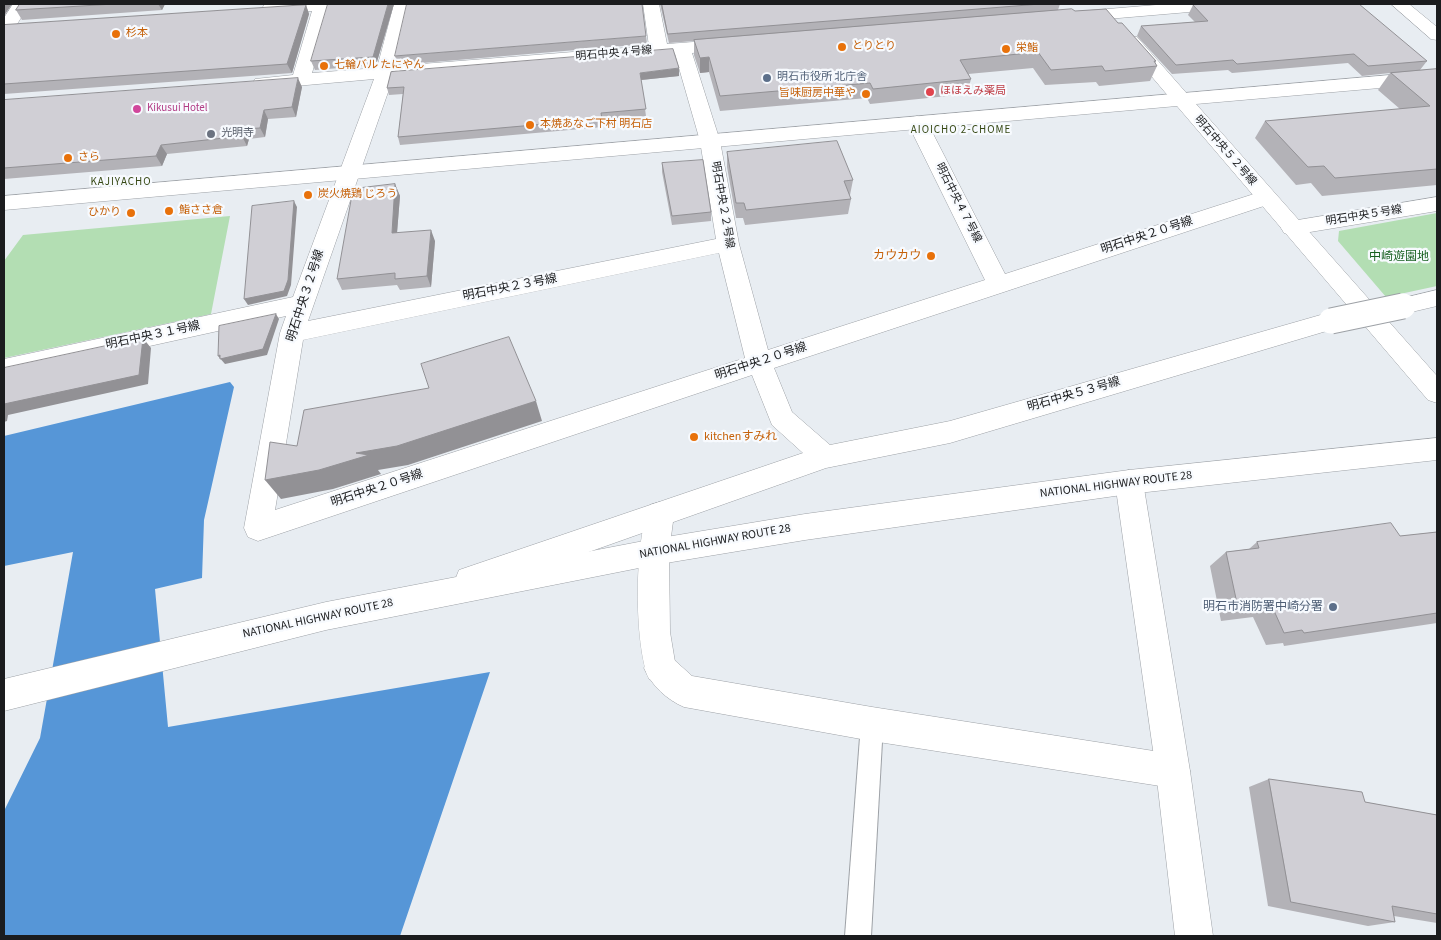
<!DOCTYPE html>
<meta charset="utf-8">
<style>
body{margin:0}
#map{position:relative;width:1441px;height:940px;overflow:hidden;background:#e8edf2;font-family:"Source Sans 3",sans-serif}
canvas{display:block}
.frame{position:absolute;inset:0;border:5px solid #1b1c1e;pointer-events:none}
</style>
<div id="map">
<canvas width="1441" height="940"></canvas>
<div class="frame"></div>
</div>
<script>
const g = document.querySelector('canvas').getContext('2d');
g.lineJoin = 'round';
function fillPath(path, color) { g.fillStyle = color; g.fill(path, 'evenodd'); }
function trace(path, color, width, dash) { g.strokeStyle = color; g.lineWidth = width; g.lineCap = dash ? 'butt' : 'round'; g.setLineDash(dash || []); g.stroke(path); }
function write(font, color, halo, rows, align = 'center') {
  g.font = font + ' "Source Sans 3","Noto Sans JP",sans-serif'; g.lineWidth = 4.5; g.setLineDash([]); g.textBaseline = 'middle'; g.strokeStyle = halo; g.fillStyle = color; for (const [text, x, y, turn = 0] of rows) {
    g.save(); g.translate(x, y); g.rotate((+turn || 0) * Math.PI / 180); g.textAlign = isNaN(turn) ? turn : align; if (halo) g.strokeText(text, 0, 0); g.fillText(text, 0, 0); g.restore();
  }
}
fillPath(new Path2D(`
 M1437,213v73l-51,11 -48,-56 1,-10z
 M230,216l-19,98 -207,44v-97l19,-26z`), '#b3deb3');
fillPath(new Path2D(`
 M230,382l4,5 -30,133 -2,58 -47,11 13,138 322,-55 -90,264h-396v-125l36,-73 33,-186 -69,14v-130z`), '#5696d7');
const lane = new Path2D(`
 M872,713l8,3 3,8 -12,212h-26l16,-212 3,-8z`);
const street = new Path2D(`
 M13,4h33l-2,4 -18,2 -14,22 -8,1v-15z
 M273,4h83l-2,4 -24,2 -18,63 65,-5 17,-64h16l-14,62 253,-20 -6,-42h16l8,40 65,-5 6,1 3,4 -3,4 -46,5 28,88 19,103 29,106 217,-70 -78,-158 3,-4 7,-2 7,2 3,4 78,152 252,-81 8,-2 8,2 3,5 -3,5 -499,165 18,44 38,33 120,-24 381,-109 9,3 3,6 -3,6 -390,116 -124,25 -356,126 -11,-4 -4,-10 4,-10 344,-117 -31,-28 -20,-50 -494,166 -10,-4 -4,-9 36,-195 6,-17 -282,62v-19l289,-62 81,-218 -112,10 -7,-2 -2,-4 2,-4 38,-4 19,-64 -42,3 -6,-1 -2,-4 2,-4zM675,54l25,87 16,98 -408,82 85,-243zM719,253l26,105 -470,152 28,-170z
 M1168,4h64l-2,4 -6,1 -152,13 -6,-1 -3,-4 3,-4 6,-1z
 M1131,36l6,1 52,59 2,4 -2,4 -7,2 -7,-2 -50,-59 -3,-4 3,-4z
 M1437,197v14l-145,24 -8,-2 -3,-5 3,-5 8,-2z
 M1437,290v16l-34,8 -8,-2 -4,-6 4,-6z
 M660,653l11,4 21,19 180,31 301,47 12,5 5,12 -5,12 -12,5 -301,-47 -188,-34c-17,-7 -33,-22 -40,-39l5,-11z`);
const secondary = new Path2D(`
 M1391,4h18l28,23v13l-6,-1z
 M1437,71v12l-241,21 241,272v27l-9,-3 -251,-294 -1173,104v-14z
 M1129,470l10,4 4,8 47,289 23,165h-38l-19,-165 -41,-289 4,-8z
 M660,502l10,3 4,9 -5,38 1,80 6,36 -5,11 -11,4 -11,-4c-15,-34 -15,-140 1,-174z`);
const highway = new Path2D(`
 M1437,438v22l-308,34 -324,46 -151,25 -328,65 -322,81v-32l322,-77 328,-63 151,-25 324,-44z`);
trace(lane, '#9da1a6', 2);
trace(street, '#9da1a6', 1);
trace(secondary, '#9da1a6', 1);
trace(highway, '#9da1a6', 1);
fillPath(lane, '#fff');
fillPath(street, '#fff');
fillPath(secondary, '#fff');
fillPath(highway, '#fff');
const streetBridge = new Path2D(`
 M1331,321l72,-15`);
trace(streetBridge, '#9da1a6', 27, []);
trace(streetBridge, '#fff', 25);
fillPath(new Path2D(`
 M20,4h145l-3,6 -140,10 -6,-10z
 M394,4l-18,61 -61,5 -4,-9z
 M660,4h400l-2,6 17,1 43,12 38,38 -1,2 2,3 -7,15 -51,5 -3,-4 -51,3 -12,-17 -65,6 3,5 -4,15 -97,10 -3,-6 -147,13 -11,-39 -9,1 -6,-18v-14l-25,2z
 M306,5l3,9 -17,59 -288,21v-69z
 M1193,5l234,56 -7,9 17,-1v116l-115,11 -11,-13 -15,2 -41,-47 10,-17 135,-12 -22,-19 12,-17 -28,3 -14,-13 -116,10 -4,-3 -56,4 -35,-38 4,-10 54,-4 -7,-7z
 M646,36l1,8 -249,21 -3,-9z
 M391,72l288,4 -38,4 5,36 -44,4 1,7 -203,18 -2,-8 5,-43 -14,1 -2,-7z
 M302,87l-6,30 -28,2 -3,18 -16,2 -2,7 -80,8 -5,12 -158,13v-79z
 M727,152l126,28 -3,15h-1l2,4 -3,15 -103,11 -2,-7h-7l-9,-51z
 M662,163l49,49v9l-39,4 -10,-53z
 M395,184l5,12 -3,37 38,8 -4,46 -31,3 -3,-5 -55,5 -5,-11z
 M1437,532v91l-153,23 -1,-3 -17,2 -13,-28 -32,4 -11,-55 16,-14 23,-3 8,-7 143,-6z
 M1269,779l96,23 72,13v108l-43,-7 1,6 -27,4 -100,-20 -19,-119z`), '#b3b2b7');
fillPath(new Path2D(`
 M4,4h8l-8,12z
 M158,4h7l-3,6z
 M388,4h6l-18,61 -3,-8z
 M306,5l3,9 -17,59 -5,-9z
 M709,57v15l-9,1v-15z
 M679,68v8l-38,4 -1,-7z
 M298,78l4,9 -6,30 -4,-10z
 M264,110l4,9 -3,18 -5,-9z
 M244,129l5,10 -2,7 -5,-10z
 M161,145l6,9 -5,12 -6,-10z
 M395,184l5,12 -4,49 -4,-12z
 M294,201l3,6 -6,78 -4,11 -39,9 -4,-6z
 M431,230l4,11 -4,46 -4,-11z
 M276,314l3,5 -12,36 -42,9 -7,-8z
 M143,338l8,10 -3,36 -140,31 -1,6 -3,1v-18z
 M536,401l6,20 -134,44 -30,5 3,4 -48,15 -52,10 -16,-19 91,-27z`), '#929195');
const building = new Path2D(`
 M20,4h94l-98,6z
 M328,4h60l-15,53 -62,4z
 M407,4h235l4,32 -251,20z
 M662,4h378l-372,30z
 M1212,4h147l68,57 -59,5 -14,-12 -117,10 -4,-4 -57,5 -35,-39 67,-5 -15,-16z
 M306,5l-19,59 -283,20v-59z
 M1072,9l3,2 31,-2 12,14h4l34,38h-2l3,5 -52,5 -3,-5 -51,4 -13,-18 -78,8 11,19 -98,10 -3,-6 -150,13 -11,-39 -9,1 -6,-18z
 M673,49l6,19 -39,5 6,36 -45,4 1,6 -204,18 6,-50 -17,1 4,-16z
 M1437,69v100l-102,9 -11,-12 -16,1 -43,-46 165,-15 -39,-33z
 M298,78l-6,29 -28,3 -4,18 -16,1 -2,7 -81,9 -5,11 -152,12v-68z
 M837,141l16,39 -9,1 7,18 -105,11 -2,-7h-8l-9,-51z
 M703,160l8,52 -39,4 -10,-53z
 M395,184l-3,49 39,-3 -4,46 -32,3v-6l-58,6 16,-90z
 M294,201l-6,79 -4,11 -40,8 8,-93z
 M276,314l-13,35 -43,10v-4l-2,1 1,-30z
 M509,337l27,64 -139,45 -41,7 13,2 -50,15 -54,10 5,-38 27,4 7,-36 125,-22 -8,-24z
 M143,338l-4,37 -135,29v-36z
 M1391,523l9,13 37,-4v81l-133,20 -2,-3 -18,3 -13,-29 -33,4 -12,-56 33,-4 -2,-6z
 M1269,779l93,13 3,10 72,13v99l-45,-8 3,16 -104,-20z`);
fillPath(building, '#d0cfd5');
trace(building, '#929195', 1);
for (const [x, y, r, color] of [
 [116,34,5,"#e8710a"],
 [842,47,5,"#e8710a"],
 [1006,49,5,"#e8710a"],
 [324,66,5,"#e8710a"],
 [767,78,5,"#5c6f8a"],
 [930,92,5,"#e0444e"],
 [866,94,5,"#e8710a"],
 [137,109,5,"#d1479c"],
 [530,125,5,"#e8710a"],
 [211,134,5,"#6b7280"],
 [68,158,5,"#e8710a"],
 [308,195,5,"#e8710a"],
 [169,211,5,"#e8710a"],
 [131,213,5,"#e8710a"],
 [931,256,5,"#e8710a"],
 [694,437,5,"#e8710a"],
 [1333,607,5,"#5c6f8a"]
]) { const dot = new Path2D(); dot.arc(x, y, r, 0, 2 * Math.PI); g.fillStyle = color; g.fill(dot); trace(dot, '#f7fafe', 2); }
write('11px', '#c56008', '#f7fafe', [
 ["杉本",126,34],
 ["とりとり",852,47],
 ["栄鮨",1016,49],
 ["七輪バル たにやん",334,66],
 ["旨味厨房中華や",856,94,"right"],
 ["本焼あなご下村 明石店",540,125],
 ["さら",78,158],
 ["炭火焼鶏 じろう",318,195],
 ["鮨ささ倉",179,211],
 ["ひかり",121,213,"right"]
], 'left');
write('11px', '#1b1c1e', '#f7fafe', [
 ["明石中央４号線",614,54,-5],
 ["明石中央５２号線",1225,151,49],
 ["明石中央４７号線",958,203,63],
 ["明石中央２２号線",722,205,80],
 ["明石中央５号線",1364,216,-9]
]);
write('11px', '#4e5e75', '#f7fafe', [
 ["明石市役所 北庁舎",777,78]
], 'left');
write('11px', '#be3a42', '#f7fafe', [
 ["ほほえみ薬局",940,92]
], 'left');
write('11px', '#b23c85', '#f7fafe', [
 ["Kikusui Hotel",147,109]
], 'left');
g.letterSpacing = '1px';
write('11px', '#374915', '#f7fafe', [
 ["AIOICHO 2-CHOME",961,131],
 ["KAJIYACHO",121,183]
]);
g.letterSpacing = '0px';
write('11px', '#5b616d', '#f7fafe', [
 ["光明寺",221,134]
], 'left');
write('12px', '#1b1c1e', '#f7fafe', [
 ["明石中央２０号線",1147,236,-18],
 ["明石中央２３号線",510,288,-11],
 ["明石中央３２号線",306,296,-72],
 ["明石中央３１号線",153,336,-12],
 ["明石中央２０号線",761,362,-18],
 ["明石中央５３号線",1074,395,-16],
 ["NATIONAL HIGHWAY ROUTE 28",1116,485,-7],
 ["明石中央２０号線",377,489,-18],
 ["NATIONAL HIGHWAY ROUTE 28",715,542,-10],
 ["NATIONAL HIGHWAY ROUTE 28",318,619,-12]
]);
write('12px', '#c56008', '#f7fafe', [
 ["カウカウ",921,256],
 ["kitchenすみれ",704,437,"left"]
], 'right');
write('12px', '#175f20', '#f7fafe', [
 ["中崎遊園地",1399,257]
]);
write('12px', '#4e5e75', '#f7fafe', [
 ["明石市消防署中崎分署",1323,607]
], 'right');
</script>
